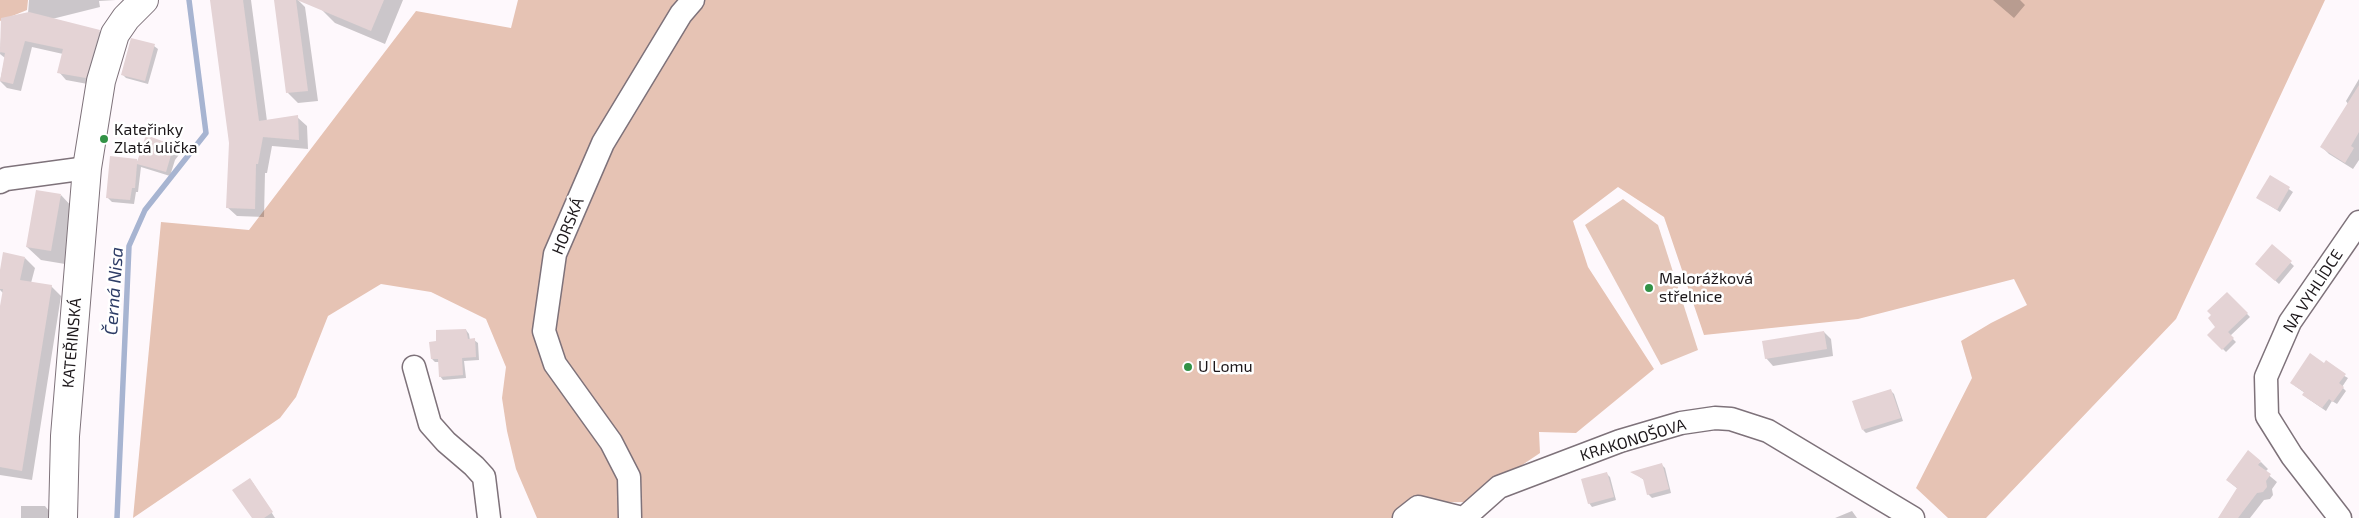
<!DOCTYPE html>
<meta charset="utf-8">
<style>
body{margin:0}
canvas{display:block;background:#fef8fc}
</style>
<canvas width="2359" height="518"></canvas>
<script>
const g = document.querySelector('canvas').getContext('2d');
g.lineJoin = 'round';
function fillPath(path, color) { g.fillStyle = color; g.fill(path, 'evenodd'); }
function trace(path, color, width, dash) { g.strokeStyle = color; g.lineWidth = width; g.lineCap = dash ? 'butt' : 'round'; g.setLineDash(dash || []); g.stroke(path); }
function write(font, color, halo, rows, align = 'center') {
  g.font = font + ' "Exo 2",sans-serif'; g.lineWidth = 5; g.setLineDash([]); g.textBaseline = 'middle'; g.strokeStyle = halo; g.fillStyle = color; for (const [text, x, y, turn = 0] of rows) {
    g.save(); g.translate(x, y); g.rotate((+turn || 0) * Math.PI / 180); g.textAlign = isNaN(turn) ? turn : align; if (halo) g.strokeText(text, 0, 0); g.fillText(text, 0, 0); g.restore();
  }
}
fillPath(new Path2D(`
 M1623,199l35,26 40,125 -37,15 -76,-140z`), '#e5c7ba');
fillPath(new Path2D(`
 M0,0h28l-1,10 -27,11z
 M518,0h1807l-149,319 -190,199h-38l-32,-30 56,-110 -11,-37 30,-18 36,-18 -13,-26 -156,40 -154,16 -40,-118 -46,-30 -45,34 15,46 66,102 -78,64 -37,-1 1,21 -73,49 -57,1 -18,15h-855l-21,-49 -9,-38 -5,-33 4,-31 -20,-48 -55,-27 -50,-8 -53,32 -32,81 -16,21 -147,100 28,-296 88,8 167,-219 95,17z`), '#e6c3b4');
fillPath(new Path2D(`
 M29,0h87l-17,1 1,6 -48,12 47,12 8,8 -14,46 -27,-5 -7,-8 4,-18 -31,-7 -11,44 -14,-3 -7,-7 5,-23 -5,-4 2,-35 26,-5z
 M211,0h40l16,121 30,-4 10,9 1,23 -36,-3 -5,27h-2l-1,44 -27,-1 -10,-9 3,-64z
 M275,0h23l7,7 13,94 -20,2 -10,-10z
 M326,0h77l-18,44 -50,-21 -13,-13z
 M1993,0h27l5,5 -11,13z
 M154,46l4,3 -10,35 -22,-6 -4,-4z
 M2359,79v81l-6,9 -24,-15 -7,-7 26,-43 -2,-3z
 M177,148l4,4 -6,8 -5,16 -29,-9 -3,25h-2l-2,12 -22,-2 -5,-5 30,-37 1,2z
 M2270,176l23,16 -13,20 -22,-14z
 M61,195l13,14 -9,55 -24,-4 -14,-13z
 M2272,246l22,20 -15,18 -22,-20z
 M25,258l10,10 -4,15 20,3 10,10 -29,184 -32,-5v-161l3,-21 -3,-3v-12z
 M2227,293l23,24 -20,19 6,6 -10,10 -17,-17 8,-8z
 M466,330l3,4 1,6h4l4,3 1,17 -15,1 2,17 -23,2 -3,-4 -1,-14h-4l-3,-3z
 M1824,332l7,7 2,17 -60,10 -7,-8z
 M2325,365l23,13 -6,9 4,4 -9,13 -5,-3 -6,10 -19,-13 -2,-5 -10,-7z
 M1890,390l4,4 9,27 -37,12 -3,-3z
 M2261,462l7,7 -3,3 12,10 -5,7 1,6 -3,4 -6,1 -14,18h-31l19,-29 -11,-9z
 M1662,465l3,3 6,25 -19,5 -4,-4 -4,-14 -11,-8z
 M1607,474l3,3 6,23 -24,7 -3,-4z
 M250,479l3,4 22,35h-21z
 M21,506h24l10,12h-34z
 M1852,511l5,7h-22z`), '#0003');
trace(new Path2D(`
 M117,518l12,-272 16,-36 61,-77 -17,-133`), '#a7b4d1', 5.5);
fillPath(new Path2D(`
 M210,0h33l16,121 39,-6 1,25 -36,-3 -5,27h-2l-1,45 -29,-1 3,-65z
 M274,0h22l12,91 -22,2z
 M297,0h87l-13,31z
 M29,12l71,18 -14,48 -29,-5 6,-24 -38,-8 -12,43 -13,-3 5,-28 -5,-1 1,-34z
 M131,38l24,6 -10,37 -24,-6z
 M2359,85v47l-8,14 3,2 -9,15 -25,-16z
 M146,135l32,12 -7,8 -5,17 -29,-8 -2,24h-3l-2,12 -24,-2 4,-42 27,3v3z
 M2270,175l20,12 -13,23 -21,-12z
 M36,190l25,4 -10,57 -25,-4z
 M2272,244l20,17 -17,20 -20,-17z
 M3,252l22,5 -5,23 32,5 -30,186 -22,-4v-161l3,-17h-3v-19z
 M2227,292l21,21 -20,19 6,6 -12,12 -15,-15 8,-8 -7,-9 3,-3 -4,-4z
 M466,329l2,10 7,-1 1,19 -14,1 1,17 -24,2 -1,-18h-7l-2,-17 7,-1v-11z
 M1824,331l3,18 -62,10 -3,-18z
 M2310,353l14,10 2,-3 20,14 -7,9 5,4 -11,15 -4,-3 -7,9 -20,-13 2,-3 -14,-9z
 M1891,389l10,29 -39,12 -10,-29z
 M2248,450l13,11 -3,4 13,9 -5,7 1,6 -4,5 -6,1 -19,25h-20l19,-30 -11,-8z
 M1662,463l7,26 -22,6 -4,-16 -13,-7z
 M1607,472l7,25 -26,7 -7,-25z
 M250,478l23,34 -9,6h-12l-20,-28z`), '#e4d3d5');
const minor = new Path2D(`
 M0,182l6,-3 81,-11
 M414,367l16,57 16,18 28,24 10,11 5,41
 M630,518l-1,-41 -18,-35 -56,-78 -11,-33 11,-77 48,-111 78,-129 12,-14
 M1404,518l14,-11 44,11
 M1464,518l35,-31 121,-46 61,-18 34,-5 16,1 37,12 145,87
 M2340,518l-48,-62 -25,-40 -1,-39 24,-55 69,-100`);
const tertiary = new Path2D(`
 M63,518l2,-82 22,-268 14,-87 14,-47 11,-16 18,-18`);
trace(minor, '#7e727a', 25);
trace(tertiary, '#7e727a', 30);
trace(minor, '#fff', 22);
trace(tertiary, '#fff', 28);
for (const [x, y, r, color] of [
 [104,139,5,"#329246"],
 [1649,288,5,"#329246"],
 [1188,367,5,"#329246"]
]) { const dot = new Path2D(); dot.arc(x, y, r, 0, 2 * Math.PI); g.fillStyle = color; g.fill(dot); trace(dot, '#fff', 2); }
write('16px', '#1c171a', '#fff', [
 ["Kateřinky",114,130],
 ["Zlatá ulička",114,148],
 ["Malorážková",1659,279],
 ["střelnice",1659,297],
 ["U Lomu",1198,367]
], 'left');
write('16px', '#1c171a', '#fff', [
 ["HORSKÁ",568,226,-68],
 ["NA VYHLÍDCE",2313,291,-57],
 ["KATEŘINSKÁ",72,343,-85],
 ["KRAKONOŠOVA",1633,440,-17]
]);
write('italic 18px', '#2d3c66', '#fff', [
 ["Černá Nisa",114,291,-86]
]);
</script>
